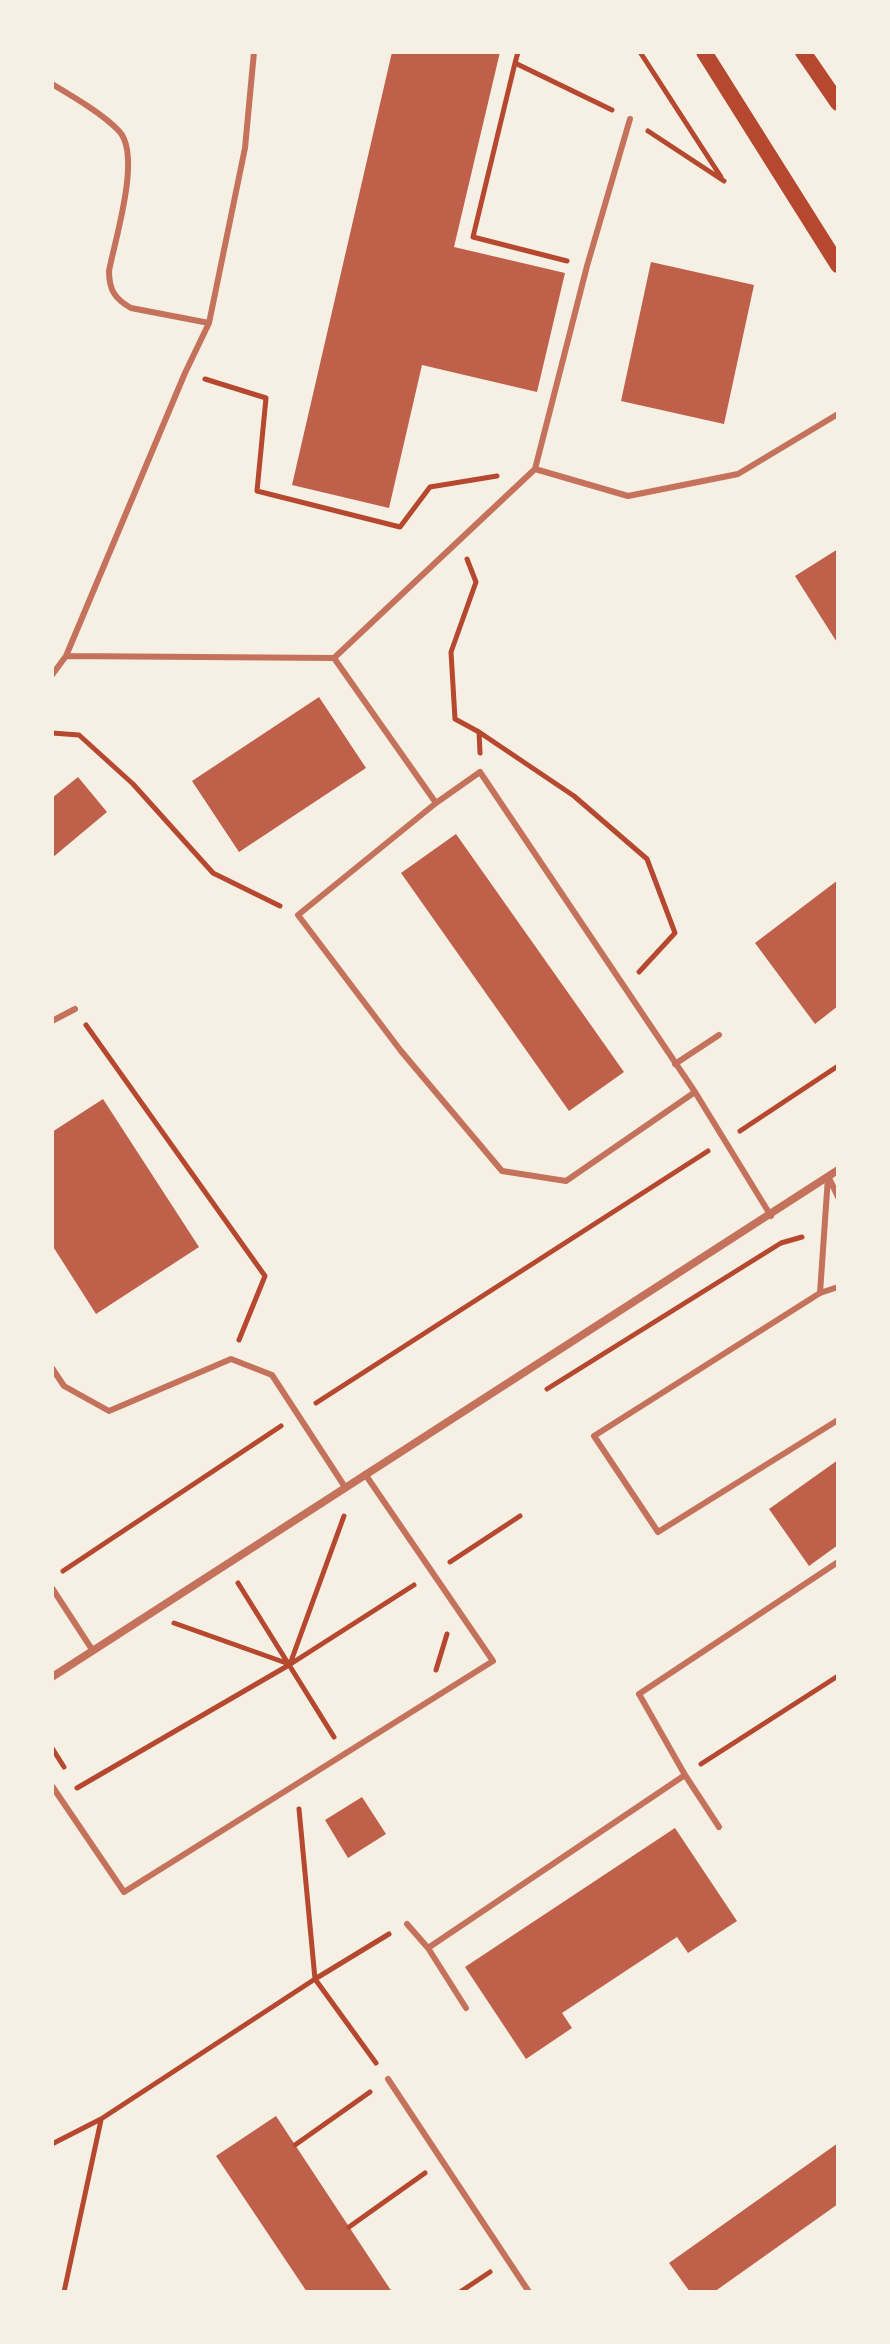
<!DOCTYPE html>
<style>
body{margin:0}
#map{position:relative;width:890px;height:2344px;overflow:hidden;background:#f6efe4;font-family:"PT Sans",sans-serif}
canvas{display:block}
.frame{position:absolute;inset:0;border:54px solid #f6efe4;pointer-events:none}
</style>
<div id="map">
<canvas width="890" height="2344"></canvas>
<div class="frame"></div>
</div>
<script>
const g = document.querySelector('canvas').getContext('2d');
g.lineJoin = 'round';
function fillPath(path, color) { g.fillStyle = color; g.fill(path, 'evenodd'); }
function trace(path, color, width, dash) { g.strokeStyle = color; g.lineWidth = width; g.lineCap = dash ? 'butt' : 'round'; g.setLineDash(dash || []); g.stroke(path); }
fillPath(new Path2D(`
 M392,52h108l-46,195 111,26 -28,119 -115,-27 -33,143 -97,-23z
 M651,262l103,23 -30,139 -103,-23z
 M838,549v95l-43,-68z
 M319,697l47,71 -127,84 -47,-71z
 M78,777l29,35 -55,46v-60z
 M456,834l168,238 -55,39 -168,-238z
 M838,880v126l-23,18 -60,-81z
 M103,1099l96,148 -103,67 -44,-69v-113z
 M838,1460v85l-29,21 -40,-57z
 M362,1797l24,37 -38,24 -23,-38z
 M675,1828l62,93 -49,32 -11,-16 -115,76 10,15 -46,31 -61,-92z
 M276,2116l116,176h-85l-91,-136z
 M838,2143v61l-124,88h-24l-21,-29z`), '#bf614a');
trace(new Path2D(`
 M518,52l-3,11 97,47
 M640,52l81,125
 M515,63l-42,174 94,24
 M648,131l76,50
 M205,379l61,19 -9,93 143,36 30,-40 67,-11
 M467,559l9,23 -25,70 4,67 24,13 1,21
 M479,732l95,64 73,63 28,74 -36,39
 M52,733l27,2 54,49 80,89 67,33
 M86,1025l179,251 -26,64
 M740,1131l98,-65
 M547,1389l234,-146 21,-6
 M316,1403l392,-252
 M450,1562l70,-46
 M63,1571l218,-145
 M238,1583l96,154
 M174,1623l115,41
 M290,1664l54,-148
 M436,1670l11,-36
 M52,1748l12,19
 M701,1764l137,-88
 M77,1788l212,-123 125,-80
 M299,1809l16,170 74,-45
 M52,2144l49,-25 214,-140 61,84
 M295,2145l75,-53
 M349,2227l76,-54
 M64,2292l37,-172
 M460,2292l30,-20`), '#b5482f', 5);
trace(new Path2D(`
 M52,84c20,12 51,30 67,47 23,24 -4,108 -10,140 0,19 6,28 22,37l78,15
 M630,119l-43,147 -52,203 93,27 110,-22 100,-60
 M66,656l268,2 201,-189
 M334,658l102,145
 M52,675l14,-19 119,-283 24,-50 36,-175 9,-96
 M52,1021l23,-12
 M675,1064l44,-29
 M695,1092l-129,89 -64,-10 -101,-120 -103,-136 138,-112 44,-31 215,320 76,124
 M830,1180l8,17
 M838,1287l-18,6 -226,143 64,96 180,-112
 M820,1293l8,-116
 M52,1368l12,18 45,25 122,-52 41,16 73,112
 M52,1588l41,63
 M52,1786l72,106 369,-231 -128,-187
 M719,1827l-34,-52 -46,-81 199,-132
 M407,1924l21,24 257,-173
 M428,1948l38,60
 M388,2079l141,213`), '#c5725c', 6);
trace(new Path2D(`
 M52,1677l786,-507`), '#c5725c', 8);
trace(new Path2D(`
 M704,52l134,213
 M803,52l35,51`), '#b5482f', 16);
</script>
